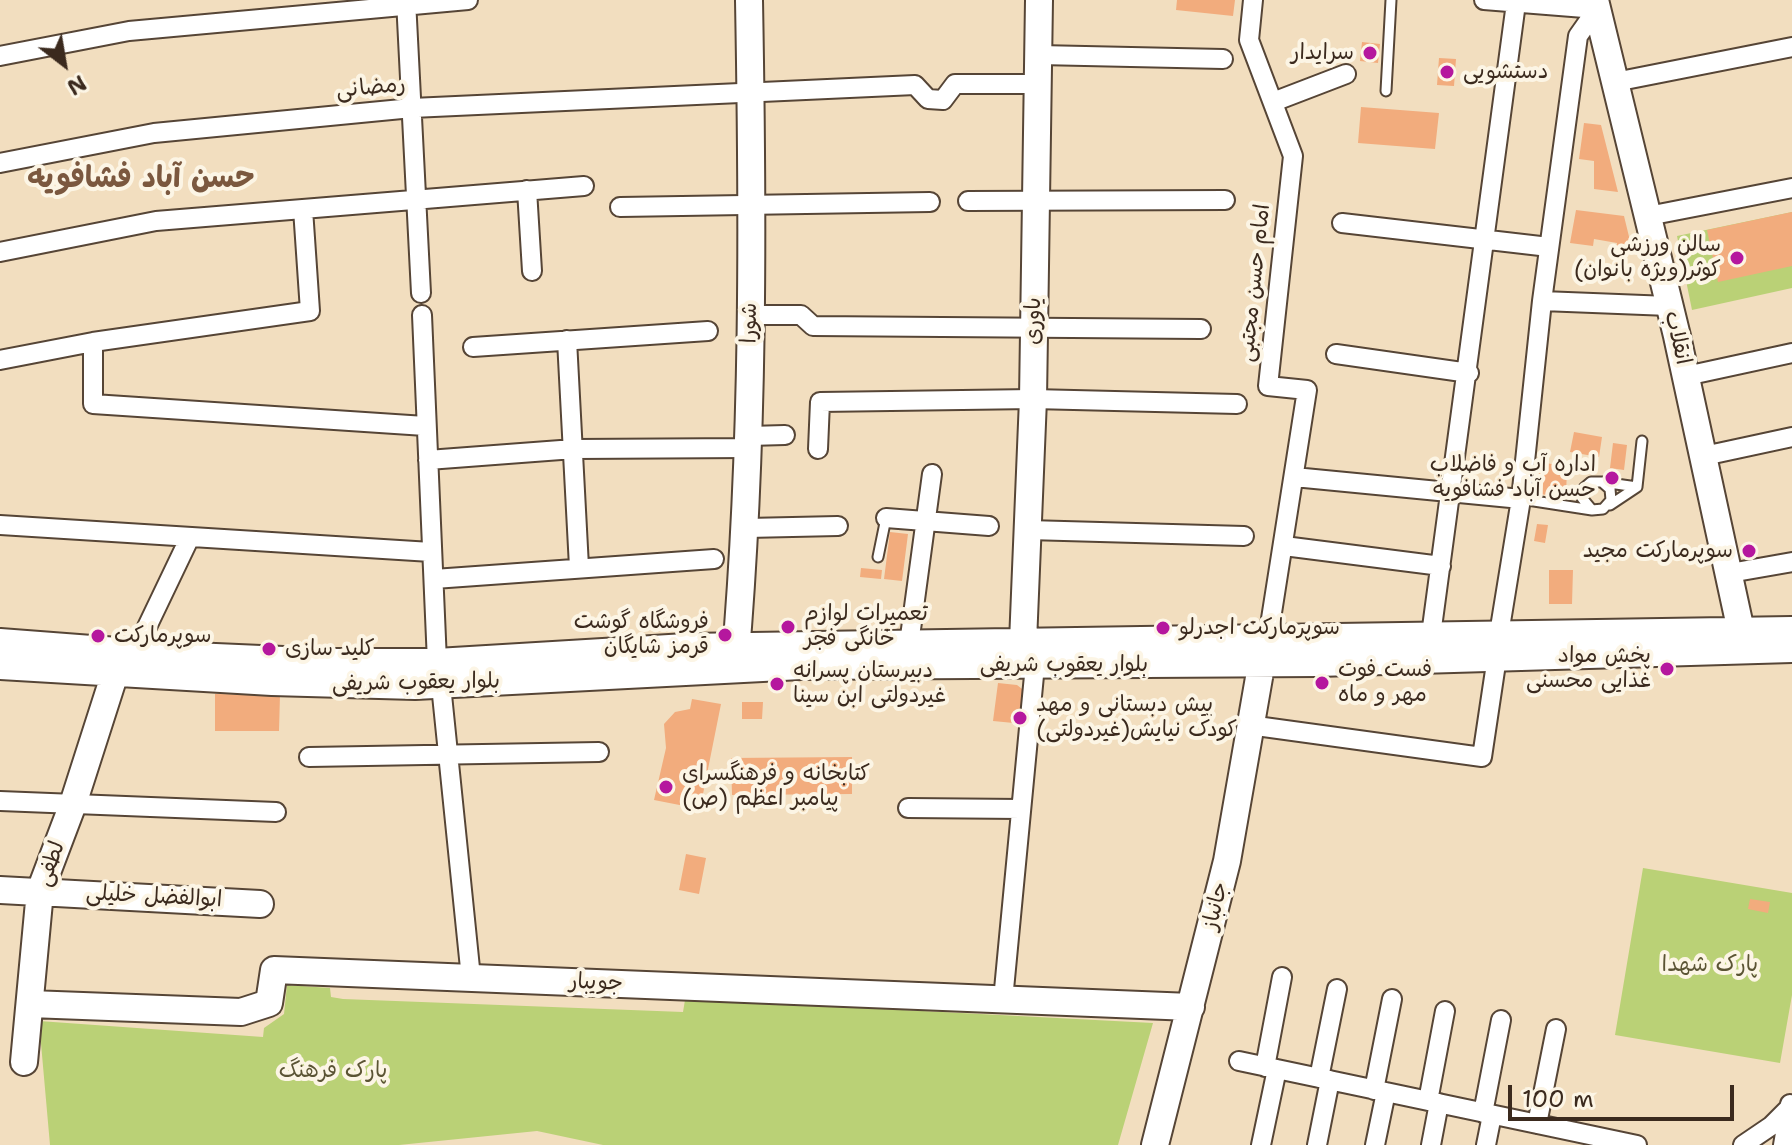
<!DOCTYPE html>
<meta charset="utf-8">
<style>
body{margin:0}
#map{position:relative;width:1792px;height:1145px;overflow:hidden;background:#f2debf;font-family:"Shantell Sans",sans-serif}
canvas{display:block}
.north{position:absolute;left:24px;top:24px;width:80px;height:80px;-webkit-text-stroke:6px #fcf5e5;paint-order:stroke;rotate:149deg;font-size:22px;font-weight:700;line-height:32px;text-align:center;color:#3b2a1e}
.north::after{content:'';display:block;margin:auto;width:28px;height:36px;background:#3b2a1e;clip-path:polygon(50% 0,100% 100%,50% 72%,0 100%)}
.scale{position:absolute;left:1508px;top:1085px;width:226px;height:36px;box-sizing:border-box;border:4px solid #3b2a1e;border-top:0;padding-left:10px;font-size:24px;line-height:28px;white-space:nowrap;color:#3b2a1e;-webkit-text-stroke:6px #fcf5e5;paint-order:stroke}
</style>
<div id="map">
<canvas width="1792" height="1145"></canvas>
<div class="north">N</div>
<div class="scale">100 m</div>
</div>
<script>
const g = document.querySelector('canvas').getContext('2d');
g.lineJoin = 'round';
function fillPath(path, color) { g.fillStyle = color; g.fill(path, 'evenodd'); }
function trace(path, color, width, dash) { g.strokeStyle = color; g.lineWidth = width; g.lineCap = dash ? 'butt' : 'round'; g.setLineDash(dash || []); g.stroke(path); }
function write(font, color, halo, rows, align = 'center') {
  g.font = font + ' "Shantell Sans","Playpen Sans Arabic",sans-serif'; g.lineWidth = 8; g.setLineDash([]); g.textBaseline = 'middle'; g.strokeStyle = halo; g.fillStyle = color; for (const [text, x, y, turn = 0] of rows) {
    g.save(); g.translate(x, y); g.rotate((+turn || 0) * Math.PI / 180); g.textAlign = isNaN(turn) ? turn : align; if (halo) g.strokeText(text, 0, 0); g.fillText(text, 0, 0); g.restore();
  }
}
fillPath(new Path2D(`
 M1792,212v76l-100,22 -15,-74z
 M1643,868l149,25v102l-12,68 -165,-28z
 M287,985l43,3 1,9 12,2 340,13 2,-12h26l442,23 -35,122h-515l-66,-14 -138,14h-349l-11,-124 224,16 1,-9 20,-14z`), '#bad176');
fillPath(new Path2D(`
 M1177,0h58l-2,16 -57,-6z
 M1362,42l18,2 -2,19 -18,-2z
 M1439,58l17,1 -2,27 -17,-1z
 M1361,107l78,6 -4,36 -77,-6z
 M1584,123l17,2 17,67 -24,-3v-28l-15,-2z
 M1576,210l48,6 9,37 -17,-3 1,-7 -23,-4 -1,7 -23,-3z
 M1792,212v54l-74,16 -11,-52z
 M1574,432l28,5 -3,20 -29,-5z
 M1613,443l14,2 -3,25 -14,-2z
 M1541,462l26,5 -1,29 -30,-2z
 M1537,524l11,1 -3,18 -11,-2z
 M890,532l18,2 -6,47 -18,-2z
 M861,568l21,2 -1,9 -21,-2z
 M1549,570h24l-1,34h-23z
 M998,683l19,2 9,7 -2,32 -31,-3z
 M215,694l65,1 -1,36h-64z
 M692,699l29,5 -21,105 -46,-9 12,-52 -2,-24 11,-12 15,-3z
 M742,702h21l-1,17h-20z
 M852,757v37l-120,1 -1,-37z
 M686,854l20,4 -7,36 -20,-4z
 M1750,899l20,3 -2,11 -20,-4z`), '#f2ac7d');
const lane = new Path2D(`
 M1386,91l5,-91
 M1602,482l35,5
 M1637,487l5,-46
 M1521,499l71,11 11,-1 8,-9 -1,-11 -8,-7h-11l-7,6 -2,10 10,12
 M1610,505l27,-18
 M878,557l8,-39`);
const street = new Path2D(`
 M406,0l15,293
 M1253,0l-4,40 44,116 -25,230 39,4 -39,248
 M1484,0l113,9
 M1039,55l184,4
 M0,56l129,-25 339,-31
 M1615,82l177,-35
 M1273,102l73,-28
 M0,163l154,-30 258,-25 503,-23 13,14 15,1 12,-16h84
 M527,190l5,81
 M968,201l257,-1
 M620,207l310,-5
 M1648,216l144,-28
 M1342,223l207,24
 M0,252l156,-31 428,-35
 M1542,301l127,5
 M422,315l15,347
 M750,315h51l12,11 388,3
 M567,340l12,227
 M93,342v62l332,22
 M473,347l235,-16
 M1336,354l133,19
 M0,360l93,-18 217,-31 -7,-102
 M1686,376l106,-23
 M749,436l36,-1
 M818,449l2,-47 213,-3 204,5
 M1704,456l88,-19
 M428,460l146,-11 175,-1
 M1294,477l227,22
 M886,518l103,8
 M0,525l431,27
 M747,528l91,-2
 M1028,530l216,6
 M1284,546l157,20
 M1730,573l62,-11
 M434,579l280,-20
 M1499,634l22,-135 21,-198 36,-265 19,-27
 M1431,635l85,-632
 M909,644l23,-170
 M135,652l55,-115
 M441,685l30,293
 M1249,725l233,32 15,-100
 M309,757l290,-5
 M0,801l276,11
 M908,808l113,1
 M1003,1000l32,-335
 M1239,1061l398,84
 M1265,1067l17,-90
 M1319,1078l18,-89
 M1374,1090l18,-91
 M1428,1101l17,-90
 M1483,1113l18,-93
 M1537,1124l19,-95
 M1261,1145l16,-76
 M1317,1145l13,-65
 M1375,1145l11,-53
 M1431,1145l8,-42
 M1486,1145l6,-30
 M1743,1145l28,-19 21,-21
 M1783,1145l7,-41`);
const secondary = new Path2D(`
 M1595,0l82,336 64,295v17
 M0,642l170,13 159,7h108l249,-15 1106,-17
 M1031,658l-8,-16 10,-243 6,-399
 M735,664c19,-221 18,-443 14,-664
 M0,666l272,16 143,4 386,-20 517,-3 474,-14
 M0,890l260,14
 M30,1004l211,8 28,-9 5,-33 917,37
 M24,1062l16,-171 33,-87 42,-131 9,-10
 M1155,1145l72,-284 37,-212`);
trace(lane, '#564536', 13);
trace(street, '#564536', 22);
trace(secondary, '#564536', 30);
trace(lane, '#fff', 9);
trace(street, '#fff', 18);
trace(secondary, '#fff', 26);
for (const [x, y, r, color] of [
 [1370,53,8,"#b5179e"],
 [1447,72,8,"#b5179e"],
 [1737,258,8,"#b5179e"],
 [1612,478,8,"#b5179e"],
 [1749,551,8,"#b5179e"],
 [788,627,8,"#b5179e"],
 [1163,628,8,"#b5179e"],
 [725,635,8,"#b5179e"],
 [98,636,8,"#b5179e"],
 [269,649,8,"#b5179e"],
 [1667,669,8,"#b5179e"],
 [1322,683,8,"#b5179e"],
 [777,684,8,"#b5179e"],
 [1020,718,8,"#b5179e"],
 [666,787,8,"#b5179e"]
]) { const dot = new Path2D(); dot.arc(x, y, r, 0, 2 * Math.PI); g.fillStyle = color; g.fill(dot); trace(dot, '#fcf5e5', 3); }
write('22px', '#3b2a1e', '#fcf5e5', [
 ["سرایدار",1354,53,"right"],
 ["دستشویی",1463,72],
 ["سالن ورزشی",1721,245,"right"],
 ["کوثر(ویژه بانوان)",1721,270,"right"],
 ["اداره آب و فاضلاب",1596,465,"right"],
 ["حسن آباد فشافویه",1596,490,"right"],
 ["سوپرمارکت مجید",1733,551,"right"],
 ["تعمیرات لوازم",804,614],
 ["خانگی فجر",804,639],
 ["فروشگاه گوشت",709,622,"right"],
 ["قرمز شایگان",709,647,"right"],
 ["سوپرمارکت اجدرلو",1179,628],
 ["سوپرمارکت",114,636],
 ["کلید سازی",285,649],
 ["پخش مواد",1651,656,"right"],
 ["غذایی محسنی",1651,681,"right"],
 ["فست فوت",1338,670],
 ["مهر و ماه",1338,695],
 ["دبیرستان پسرانه",793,671],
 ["غیردولتی ابن سینا",793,696],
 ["پیش دبستانی و مهد",1036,705],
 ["کودک نیایش(غیردولتی)",1036,730],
 ["کتابخانه و فرهنگسرای",682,774],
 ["پیامبر اعظم (ص)",682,799]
], 'left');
write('22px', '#3b2a1e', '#fcf5e5', [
 ["رمضانی",371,88,-5],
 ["امام حسن مجتبی",1255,283,-84],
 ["یاوری",1034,321,-89],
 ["شورا",750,323,-89],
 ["انقلاب",1677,338,77],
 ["بلوار یعقوب شریفی",1064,665],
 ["بلوار یعقوب شریفی",416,683,-1],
 ["لطفی",51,864,-70],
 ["ابوالفضل خلیلی",154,897,3],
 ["جانباز",1216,906,-76],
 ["جویبار",596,983,2]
]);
write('22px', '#5b5434', '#fcf5e5', [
 ["پارک شهدا",1710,965],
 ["پارک فرهنگ",333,1071]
]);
write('bold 30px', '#7b583f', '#fcf5e5', [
 ["حسن آباد فشافویه",141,179]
]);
</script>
